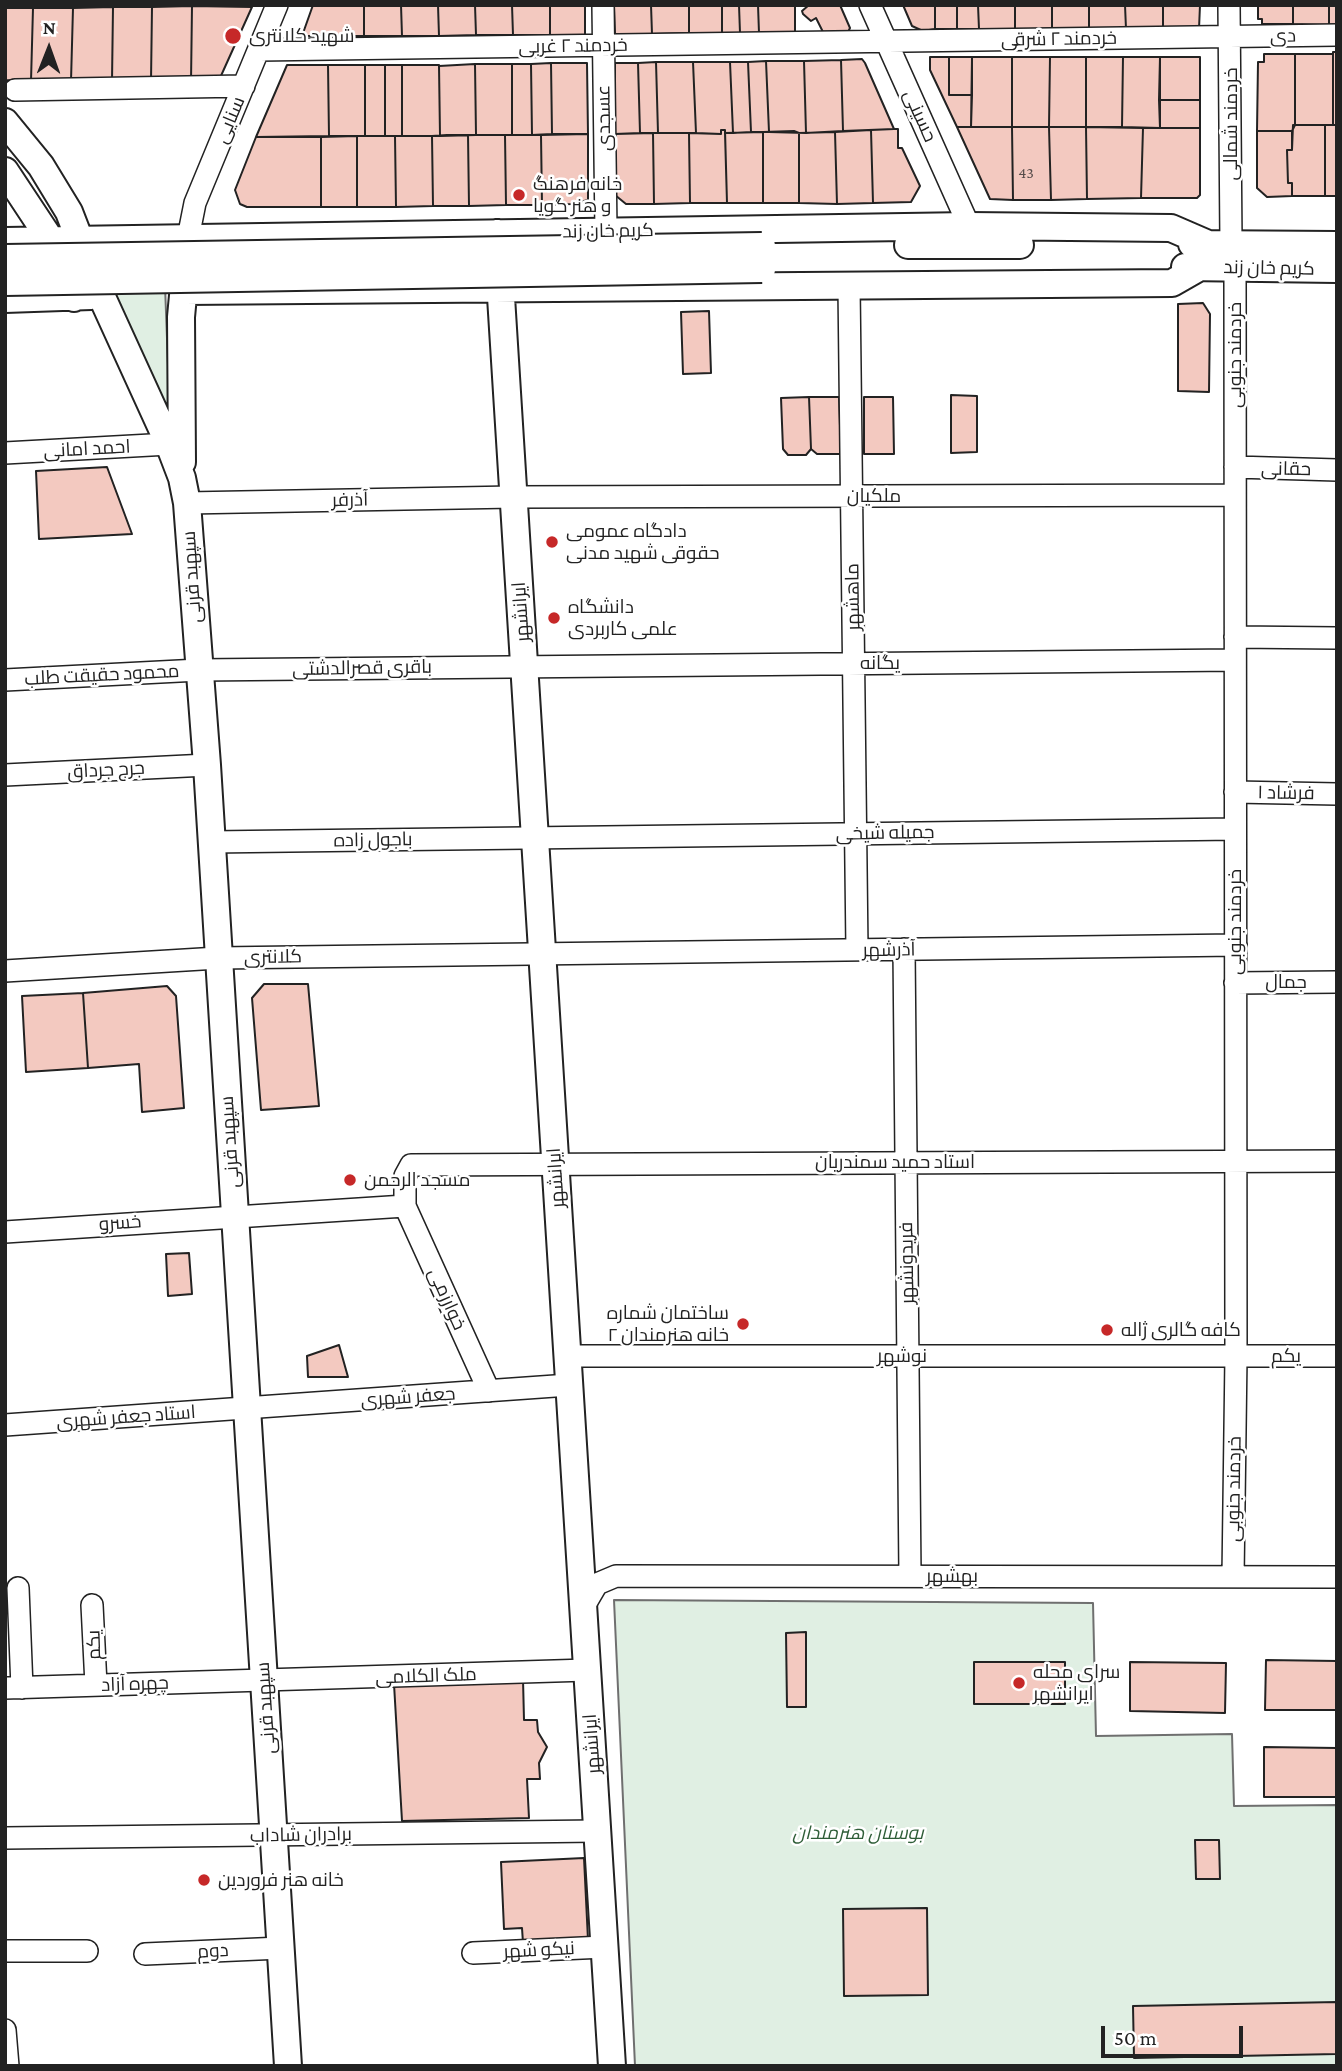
<!DOCTYPE html>
<meta charset="utf-8">
<style>
body{margin:0}
#map{position:relative;width:1342px;height:2071px;overflow:hidden;background:#fff;font-family:"Crimson Pro",serif}
canvas{display:block}
.frame{position:absolute;inset:0;border:7px solid #222;pointer-events:none}
.north{position:absolute;left:14px;top:14px;width:70px;height:70px;-webkit-text-stroke:5px #fff;paint-order:stroke;rotate:1deg;font-size:19px;font-weight:700;line-height:28px;text-align:center;color:#222}
.north::after{content:'';display:block;margin:auto;width:24px;height:32px;background:#222;clip-path:polygon(50% 0,100% 100%,50% 72%,0 100%)}
.scale{position:absolute;left:1101px;top:2026px;width:142px;height:32px;box-sizing:border-box;border:4px solid #222;border-top:0;padding-left:9px;font-size:21px;line-height:24px;white-space:nowrap;color:#222;-webkit-text-stroke:5px #fff;paint-order:stroke}
</style>
<div id="map">
<canvas width="1342" height="2071"></canvas>
<div class="frame"></div>
<div class="north">N</div>
<div class="scale">50 m</div>
</div>
<script>
const g = document.querySelector('canvas').getContext('2d');
g.lineJoin = 'round';
function fillPath(path, color) { g.fillStyle = color; g.fill(path, 'evenodd'); }
function trace(path, color, width, dash) { g.strokeStyle = color; g.lineWidth = width; g.lineCap = dash ? 'butt' : 'round'; g.setLineDash(dash || []); g.stroke(path); }
function write(font, color, halo, rows, align = 'center') {
  g.font = font + ' "Crimson Pro",Cairo,serif'; g.lineWidth = 5; g.setLineDash([]); g.textBaseline = 'middle'; g.strokeStyle = halo; g.fillStyle = color; for (const [text, x, y, turn = 0] of rows) {
    g.save(); g.translate(x, y); g.rotate((+turn || 0) * Math.PI / 180); g.textAlign = isNaN(turn) ? turn : align; if (halo) g.strokeText(text, 0, 0); g.fillText(text, 0, 0); g.restore();
  }
}
const green = new Path2D(`
 M165,286l5,131 -59,-129z
 M614,1600l479,3 3,133 136,-2 2,72 103,-1v261h-702z`);
fillPath(green, '#e0efe3');
trace(green, '#6f6f6f', 2);
const building = new Path2D(`
 M313,5h51v31h-62z
 M364,5h37l1,31h-38z
 M401,5h37l1,31h-37z
 M438,5h37l1,30 -37,1z
 M475,5h37l1,30h-37z
 M512,5h38v30h-37z
 M550,5h35v30h-35z
 M614,5h37l1,29h-37z
 M651,5h38v28l-37,1z
 M689,5h33v28h-33z
 M722,5h17l1,28h-18z
 M739,5h19l1,28h-19z
 M758,5h37v27l-36,1z
 M809,5h31l10,23 -2,4h-25l-7,-14 -5,3 -8,-7 -1,-3z
 M903,5h32v24l-12,2 -11,-5z
 M935,5h22v24h-22z
 M957,5h21l1,24h-22z
 M978,5h37v24h-36z
 M1015,5h37v24h-37z
 M1052,5h37v24h-37z
 M1089,5h36l1,24h-37z
 M1125,5h38v24h-37z
 M1163,5h37l-1,24h-36z
 M1258,5h35v19h-31v-5h-4z
 M1293,5h36v20l-36,-1z
 M1329,5h8v20h-8z
 M192,6l-1,76 -40,-1 1,-74z
 M192,6l60,1 -32,71 -29,4z
 M113,7l-1,75 -41,-1 2,-73z
 M113,7h39l-1,74 -39,-1z
 M5,8h28l-2,73 -26,-1z
 M33,8h40l-2,73h-40z
 M1333,52h4v73h-4z
 M1264,54h31v71l-3,6h-35l1,-69h6z
 M1295,54h38v71h-38z
 M930,57h19v38h23l-1,32h-14l-27,-57z
 M949,57h23v38h-23z
 M972,57h40v70h-41z
 M1012,57h38l-1,70h-37z
 M1050,57h36v70h-37z
 M1086,57h37l-1,70h-36z
 M1123,57h37v71l-38,-1z
 M1160,57h40v43h-41z
 M862,59l3,4 29,66 -51,2 -2,-71z
 M841,60l2,71 -37,2 -2,-72z
 M766,61l3,71h-18l-3,-70z
 M766,61h38l2,72 -37,-1z
 M656,62l2,71h-18l-2,-70z
 M656,62h37l3,71h-38z
 M693,62h37l3,71h-8v-3h-4v4l-25,-1z
 M730,62h18l3,70 -18,1z
 M551,63l1,71 -20,1 -1,-71z
 M551,63h36l1,71h-36z
 M615,63h23l2,70 -25,1z
 M475,64l1,71 -36,1 -1,-70z
 M475,64h37v71h-36z
 M512,64h19l1,71h-20z
 M287,65h41l1,71 -73,1z
 M328,65h37v71h-36z
 M365,65h20v71h-20z
 M385,65h17v71h-17z
 M402,65h37l1,71h-38z
 M1159,100h41v28h-40z
 M1293,125h32v71h-33v-13h-4l-1,-33h5z
 M1325,125h12v71h-12z
 M957,127h55l1,73 -23,-1z
 M1012,127h37l2,73h-38z
 M1049,127h37l1,72 -36,1z
 M1086,127l57,1 -2,70 -54,1z
 M1143,128h57v67l-3,3h-56z
 M894,129h4v19h4l18,38 -9,16 -38,1 -2,-73z
 M721,130h4l2,73h-37l-1,-70 32,1z
 M871,130l2,73 -36,1 -2,-72z
 M794,131l5,2v70h-36v-71z
 M1257,131h35v19h-5l1,33h4v13l-25,1 -10,-9z
 M763,132v71h-36l-2,-70z
 M835,132l2,72 -38,-1v-70z
 M653,133l1,71h-28l-11,-9v-61z
 M653,133h36l1,70 -36,1z
 M588,134v66l-16,4 -30,1 -1,-70z
 M447,135h21l1,71h-36l-1,-70z
 M468,135h37l1,70 -37,1z
 M505,135h36l1,70h-36z
 M357,136v71h-36v-70z
 M357,136h38l1,71h-39z
 M395,136h37l1,70 -37,1z
 M256,137h65v70h-74l-7,-3 -5,-14z
 M1203,303l7,11 -1,78 -31,-1v-87z
 M709,311l2,62 -28,1 -2,-62z
 M951,395l26,1v56l-26,1z
 M809,397h30l2,57h-24l-6,-5z
 M809,397l2,52 -5,6h-18l-5,-6 -2,-51z
 M864,397h29l1,57h-30z
 M107,467l25,67 -93,5 -3,-68z
 M264,984h44l11,122 -58,4 -9,-112z
 M167,986l9,10 8,112 -42,4 -3,-48 -51,4 -5,-75z
 M83,993l5,75 -62,4 -4,-76z
 M189,1253l3,41 -24,2 -2,-42z
 M339,1345l9,32h-40l-1,-21z
 M806,1632v75h-19l-1,-74z
 M1266,1660l71,1v49h-72z
 M974,1662h91v42h-91z
 M1130,1662l96,1 -1,50 -95,-2z
 M523,1679l1,41h13l1,12 9,15 -8,16 1,16h-13l2,39 -127,3 -8,-137z
 M1264,1747l73,1v49h-73z
 M1195,1840h24l1,39h-24z
 M584,1858l4,82 -65,3 -1,-15 -18,1 -3,-67z
 M927,1908l1,87 -84,1 -1,-87z
 M1337,2002v52l-203,4 -1,-52z`);
fillPath(building, '#f3c9c0');
trace(building, '#222', 2);
const minor = new Path2D(`
 M603,5l3,226
 M870,5l99,221
 M1229,5l2,238
 M259,50l1078,-15
 M15,90l229,-4
 M188,238l7,-35 82,-198
 M849,286l8,664
 M5,453l164,-9
 M1235,467l102,3
 M187,503l326,-6 722,-2
 M1235,637l102,1
 M5,680l194,-10 1036,-10
 M5,775l202,-10
 M1235,792l102,2
 M211,842l1024,-13
 M904,949l6,627
 M5,971l213,-13 1018,-13
 M1235,983l102,-1
 M405,1206l84,185
 M5,1232l400,-26v-30l6,-11 926,-4
 M567,1356h770
 M5,1425l564,-40
 M1233,1577l3,-221 -1,-1089
 M18,1588l4,100
 M92,1605l4,80
 M583,1608l14,-24 19,-8 721,1
 M5,1688l582,-18
 M5,1838l592,-7
 M5,1951h82
 M473,1953l131,-6
 M145,1954l136,-6
 M5,2030l3,36`);
const major = new Path2D(`
 M5,122l36,44 28,46 32,83 68,149 13,34 5,25 20,262 81,1301
 M5,171l45,68 24,59
 M497,233l115,1833
 M5,241l964,-15 202,2 37,16
 M1192,244l145,1
 M908,245h112
 M1185,267l152,2
 M185,291l987,-8 28,-16
 M5,299l86,-3
 M182,462l-1,-145 4,-43`);
trace(minor, '#222', 24);
trace(major, '#222', 30);
trace(minor, '#fff', 21);
trace(major, '#fff', 26);
const majorBridge = new Path2D(`
 M5,258l757,-12
 M5,282l757,-13`);
trace(majorBridge, '#222', 30, []);
trace(majorBridge, '#fff', 26);
for (const [x, y, r, color] of [
 [233,36,9,"#c62828"],
 [519,195,7,"#c62828"],
 [552,542,7,"#c62828"],
 [554,618,7,"#c62828"],
 [350,1180,7,"#c62828"],
 [743,1324,7,"#c62828"],
 [1107,1330,7,"#c62828"],
 [1019,1683,7,"#c62828"],
 [204,1880,7,"#c62828"]
]) { const dot = new Path2D(); dot.arc(x, y, r, 0, 2 * Math.PI); g.fillStyle = color; g.fill(dot); trace(dot, '#fff', 2.5); }
write('16px', '#564c4a', null, [
 ["43",1026,173]
]);
write('19px', '#222', '#fff', [
 ["شهید کلانتری",249,36],
 ["خانه فرهنگ",533,184],
 ["و هنر گویا",533,206],
 ["دادگاه عمومی",566,531],
 ["حقوقی شهید مدنی",566,553],
 ["دانشگاه",568,607],
 ["علمی کاربردی",568,629],
 ["مسجد الرحمن",364,1180],
 ["ساختمان شماره",729,1313,"right"],
 ["۲ خانه هنرمندان",729,1335,"right"],
 ["کافه گالری ژاله",1121,1330],
 ["سرای محله",1033,1672],
 ["ایرانشهر",1033,1694],
 ["خانه هنر فروردین",218,1880]
], 'left');
write('19px', '#222', '#fff', [
 ["دی",1283,36,-1],
 ["خردمند ۲ شرقی",1059,39,-1],
 ["خردمند ۲ غربی",573,46,-1],
 ["حسینی",920,116,66],
 ["عسجدی",604,118,-91],
 ["سنایی",230,120,-67],
 ["خردمند شمالی",1231,124,-90],
 ["کریم خان زند",608,231,-1],
 ["کریم خان زند",1269,268,1],
 ["خردمند جنوبی",1235,355,-90],
 ["احمد امانی",87,449,-3],
 ["حقانی",1286,469,1],
 ["ملکیان",874,496],
 ["آذرفر",350,500,-1],
 ["سپهبد قرنی",192,577,-94],
 ["ماهشهر",853,597,-91],
 ["ایرانشهر",521,612,-94],
 ["یگانه",880,663],
 ["باقری قصرالدشتی",362,668,-1],
 ["محمود حقیقت طلب",102,675,-3],
 ["جرج جرداق",106,770,-3],
 ["فرشاد ۱",1286,793,1],
 ["جمیله شیخی",885,833,-1],
 ["باجول زاده",373,840,-1],
 ["خردمند جنوبی",1235,922,-90],
 ["آذرشهر",889,950,-1],
 ["کلانتری",273,957,-1],
 ["جمال",1286,982],
 ["سپهبد قرنی",230,1142,-94],
 ["استاد حمید سمندریان",895,1162],
 ["ایرانشهر",556,1178,-94],
 ["خسرو",120,1223,-4],
 ["فریدونشهر",907,1263,-91],
 ["خوارزمی",447,1299,66],
 ["نوشهر",902,1356],
 ["یکم",1286,1356],
 ["جعفر شهری",408,1397,-4],
 ["استاد جعفر شهری",126,1417,-4],
 ["خردمند جنوبی",1234,1489,-89],
 ["بهشهر",952,1576],
 ["یکم",94,1645,-92],
 ["ملک الکلامی",426,1676,-2],
 ["چهره آزاد",135,1684,-2],
 ["سپهبد قرنی",266,1708,-94],
 ["ایرانشهر",592,1744,-94],
 ["برادران شاداب",301,1835,-1],
 ["نیکو شهر",539,1950,-3],
 ["دوم",213,1951,-3]
]);
write('italic 19px', '#2f5e38', '#fff', [
 ["بوستان هنرمندان",858,1833]
]);
</script>
